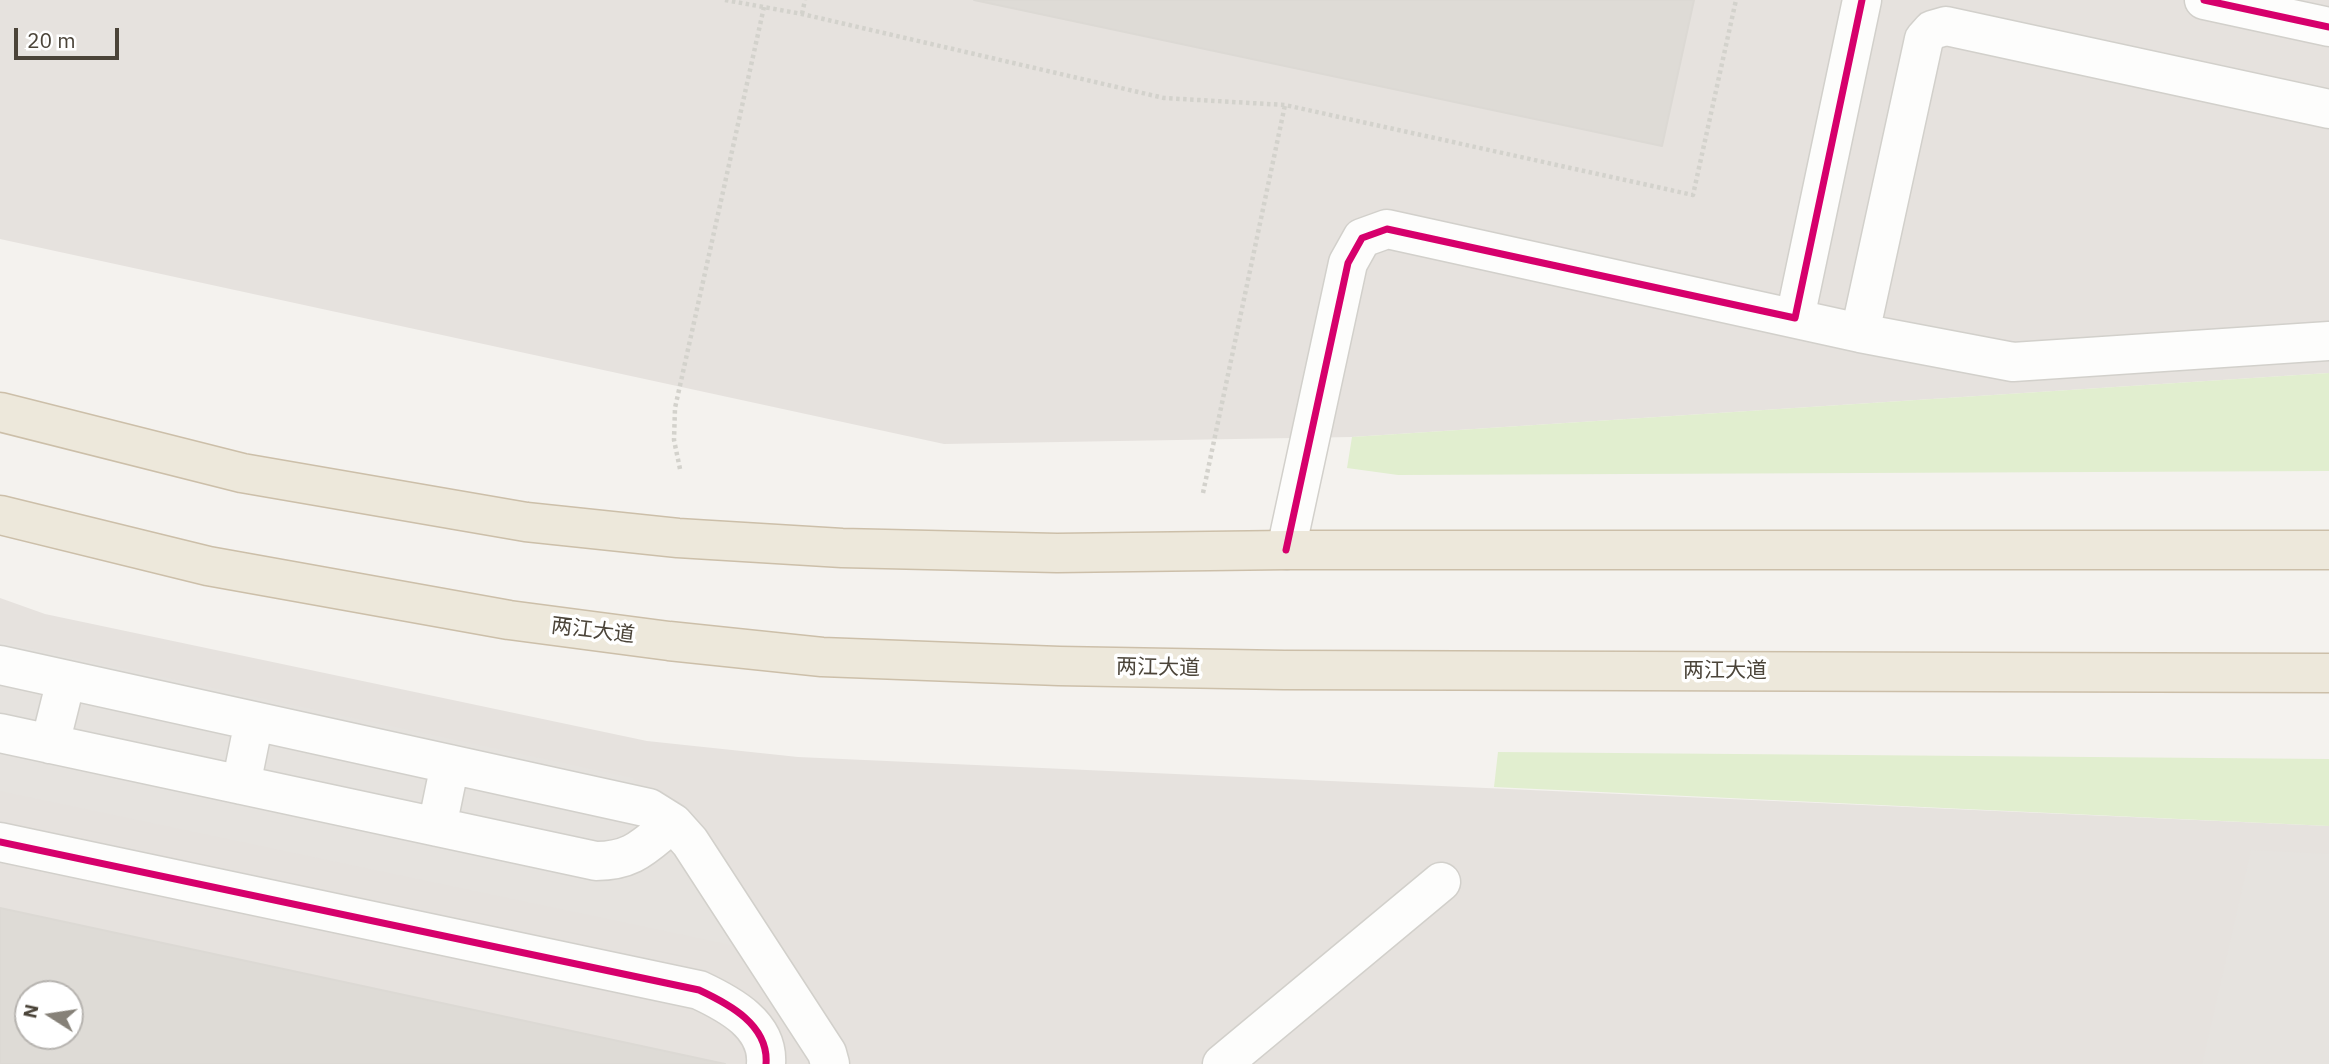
<!DOCTYPE html>
<meta charset="utf-8">
<style>
body{margin:0}
#map{position:relative;width:2329px;height:1064px;overflow:hidden;background:#f4f2ee;font-family:"IBM Plex Sans",sans-serif}
canvas{display:block}
.north{position:absolute;left:14px;top:980px;width:70px;height:70px;box-sizing:border-box;background:#fff;border:2px solid #b7b4b0;border-radius:50%;rotate:282deg;font-size:19px;font-weight:700;line-height:28px;text-align:center;color:#4b4439}
.north::after{content:'';display:block;margin:auto;width:24px;height:32px;background:#868178;clip-path:polygon(50% 0,100% 100%,50% 72%,0 100%)}
.scale{position:absolute;left:14px;top:28px;width:105px;height:32px;box-sizing:border-box;border:4px solid #4b4439;border-top:0;padding-left:9px;font-size:21px;line-height:24px;white-space:nowrap;color:#4b4439;-webkit-text-stroke:5px #fff;paint-order:stroke}
</style>
<div id="map">
<canvas width="2329" height="1064"></canvas>
<div class="north">N</div>
<div class="scale">20 m</div>
</div>
<script>
const g = document.querySelector('canvas').getContext('2d');
g.lineJoin = 'round';
function fillPath(path, color) { g.fillStyle = color; g.fill(path, 'evenodd'); }
function trace(path, color, width, dash) { g.strokeStyle = color; g.lineWidth = width; g.lineCap = dash ? 'butt' : 'round'; g.setLineDash(dash || []); g.stroke(path); }
function write(font, color, halo, rows, align = 'center') {
  g.font = font + ' "IBM Plex Sans","Noto Sans SC",sans-serif'; g.lineWidth = 7; g.setLineDash([]); g.textBaseline = 'middle'; g.strokeStyle = halo; g.fillStyle = color; for (const [text, x, y, turn = 0] of rows) {
    g.save(); g.translate(x, y); g.rotate((+turn || 0) * Math.PI / 180); g.textAlign = isNaN(turn) ? turn : align; if (halo) g.strokeText(text, 0, 0); g.fillText(text, 0, 0); g.restore();
  }
}
fillPath(new Path2D(`
 M0,0h2329v373l-977,64 -408,7 -944,-205z
 M0,598l45,16 602,127 151,16 1531,69v238h-2329zM28,994h42v42h-42z`), '#e6e2de');
fillPath(new Path2D(`
 M2329,373v98l-931,4 -51,-7 5,-31z
 M1498,752l831,7v67l-835,-39z`), '#e1eecf');
fillPath(new Path2D(`
 M0,642l633,136 103,168 -736,-155z
 M2251,850l78,4v210h-127z`), '#e6e3df');
const building = new Path2D(`
 M974,0h720l-32,146z
 M0,908l725,156h-725zM28,994h42v42h-42z`);
fillPath(building, '#dedbd6');
trace(building, '#dcd9d4', 2);
const minor = new Path2D(`
 M2204,0l125,27
 M1795,318l67,-318
 M1860,333l64,-294 8,-9 14,-4 383,83
 M1286,550l62,-287 14,-25 25,-9 473,104 153,29 316,-21
 M0,665l649,143 24,15 17,19 137,211 3,11
 M0,733l596,128c38,0 49,-16 77,-38
 M50,744l16,-64
 M241,785l13,-64
 M437,827l13,-63
 M0,842l699,148c30,14 70,35 67,74
 M1222,1064l219,-182`);
const highway = new Path2D(`
 M0,412l242,61 284,49 152,16 164,10 215,5 229,-3h1043
 M0,515l208,51 301,54 160,21 153,16 237,9 225,4 1045,3`);
trace(minor, '#d2d0cb', 41);
trace(highway, '#ccbfa9', 41);
trace(new Path2D(`
 M725,0l77,14 362,84 121,7 408,90 43,-195
 M802,14l3,-14
 M680,469l-6,-29 1,-32 89,-401
 M1203,493l82,-388`), '#d3d2cc', 4.5, [3.5, 3.5]);
trace(minor, '#fdfdfc', 38);
trace(highway, '#ede8db', 38);
trace(new Path2D(`
 M2204,0l125,27
 M1286,550l62,-287 14,-25 25,-9 408,89 67,-318
 M0,842l699,148c30,14 70,35 67,74`), '#d6006c', 7);
write('21px', '#4b4439', '#fff', [
 ["两江大道",593,631,7],
 ["两江大道",1158,668,1],
 ["两江大道",1725,671]
]);
</script>
